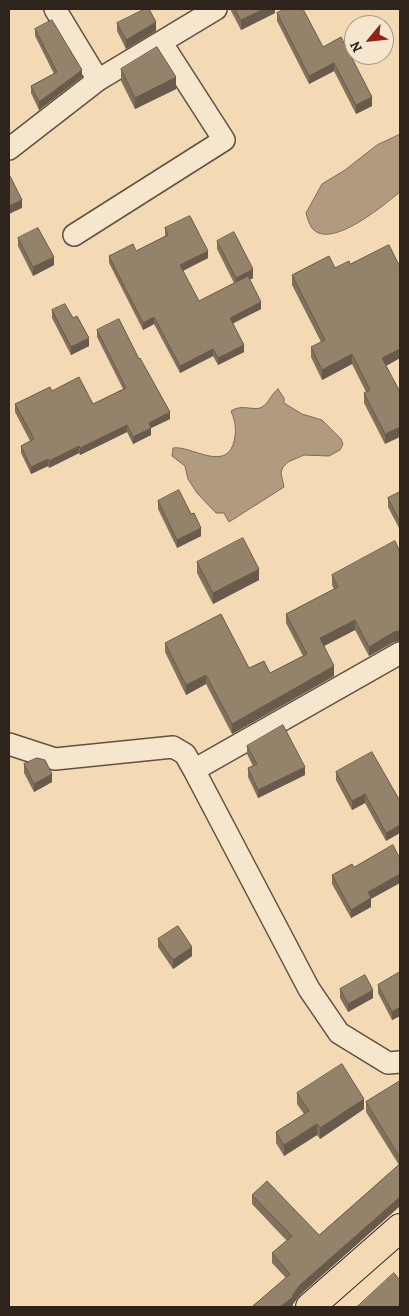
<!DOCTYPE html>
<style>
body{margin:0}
#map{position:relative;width:409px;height:1316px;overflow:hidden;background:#f3d9b4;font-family:Alegreya,serif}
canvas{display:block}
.frame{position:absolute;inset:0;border:10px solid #2f241c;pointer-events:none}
.north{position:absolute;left:344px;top:15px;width:50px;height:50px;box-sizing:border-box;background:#f7e6ce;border:1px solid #a79887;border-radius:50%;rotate:242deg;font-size:14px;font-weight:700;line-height:20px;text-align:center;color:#2f241c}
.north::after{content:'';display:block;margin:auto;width:18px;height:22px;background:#8f2418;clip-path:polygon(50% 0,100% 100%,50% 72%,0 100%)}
</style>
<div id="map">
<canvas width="409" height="1316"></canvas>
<div class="frame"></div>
<div class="north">N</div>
</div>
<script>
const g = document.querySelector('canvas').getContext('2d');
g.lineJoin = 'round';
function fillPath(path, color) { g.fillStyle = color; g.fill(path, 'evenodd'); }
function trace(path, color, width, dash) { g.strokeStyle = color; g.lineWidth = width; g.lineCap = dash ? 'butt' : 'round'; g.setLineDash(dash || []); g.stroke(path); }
const water = new Path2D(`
 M399,135l1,2v55c-15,12 -70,59 -88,36 -3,-4 -5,-11 -6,-15l16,-29 23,-14 32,-25z
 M278,389l6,9v5l18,11 20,6 19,19 2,5 -3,6 -11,6 -25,-1 -16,7 -5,5 -2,6 3,14 -55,35 -5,-9h-8l-19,-20 -9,-14 -3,-13 -13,-10 1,-8c17,-3 50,23 60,-3 4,-13 3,-22 -2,-34 11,-8 24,1 31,-4 7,-4 9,-13 16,-18z`);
fillPath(water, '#b09b80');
trace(water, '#7c6b58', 1);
const minor = new Path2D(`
 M55,9l43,71
 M9,149l89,-69 118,-71
 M74,235l150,-95 -63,-98
 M9,744l46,15 118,-12 12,7 9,16 206,-117
 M194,770l115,219 30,44 49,30 12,-1`);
const highway = new Path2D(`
 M310,1307l90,-79`);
trace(minor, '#605142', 24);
trace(highway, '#2f241c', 30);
trace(minor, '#f7e6ce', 21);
trace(highway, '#f3d9b4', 28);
fillPath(new Path2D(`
 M230,9h45v4l-34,17z
 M277,13l46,34 49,59 -16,8 -22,-43 -25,13 -32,-63z
 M117,23l39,8 -30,18 -9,-18z
 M35,29l47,48 -43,33 -8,-17v-7l23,-12 -19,-38z
 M121,69l55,20 -41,20 -14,-28z
 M165,228l43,30 -25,13 16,30 35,-18 -17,-34v-8l36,37 -4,2 12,29 -28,14 11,29 -26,13 -5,-9 -33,17 -26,-49 -11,6 -34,-67v-7l27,-5 29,-15z
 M18,238l36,27 -21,11 -15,-30z
 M350,264l50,3v91l-14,8 -1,78 -21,-41v-10l2,-1 -14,-28 -30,16 -11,-23v-10l10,-5 -29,-57v-10l43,-7z
 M52,310l37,36 -18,9 -19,-37z
 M97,330l73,89 -19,9v7l-18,9 -6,-12 -47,23 -1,-2 -30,15 -1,-2 -17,8 -10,-21v-7l9,-5 -15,-29v-8l37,-13 41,13 30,-15 -26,-52z
 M400,492v38l-12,-23v-9z
 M158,501l43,35 -24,12 -19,-39z
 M400,552v89l-6,1 -25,14 -14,-26 -31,16 10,30 -102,58 -26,-50 -20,11 -21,-43v-9l84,25 21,5 33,-17 -17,-33v-9l48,-25 -2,-4v-10z
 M197,562l62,18 -46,24 -16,-31z
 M247,746l58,29 -47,23 -10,-21v-9l5,-2 -6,-12z
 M24,764l28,18 -18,10 -10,-19z
 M336,772l64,29 -14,40 -21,-38 -13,7 -16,-30z
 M332,875l39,24v8l-20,11 -19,-34z
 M158,939l34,17 -19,13 -15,-22z
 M400,972v44l-8,4 -14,-27v-8z
 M340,989l33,9 -25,14 -8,-14z
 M400,1081v125l-100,89 -7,9 -1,3h-41l35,-29 -14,-15v-10l15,-12 -35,-37v-9l67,40 80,-70 -33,-53v-10z
 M297,1093l67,16 -44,30 -3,-4 -33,21 -8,-13v-11l28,-18 -7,-10z`), '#80705c');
fillPath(new Path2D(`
 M264,9h11v4l-34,17v-10z
 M156,22v9l-30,18v-9z
 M334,63v8l-25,13v-8z
 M82,70v7l-43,33v-8z
 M176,77v12l-41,20v-11z
 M372,97v9l-16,8v-9z
 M22,200v8l-13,6v-8z
 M208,251v7l-28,14v-7z
 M54,257v8l-21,11v-9z
 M253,269v9l-17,9v-9z
 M261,302v7l-31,16v-7z
 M154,317v7l-11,6v-7z
 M89,338v8l-18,9v-8z
 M244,345v7l-26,13v-7z
 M213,349v7l-33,17v-7z
 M400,349v9l-18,10v-10z
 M352,354v10l-30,16v-10z
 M170,412v7l-19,9v7l-18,9v-7l16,-14z
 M127,425v7l-47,23v-7z
 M400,427v10l-15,7v-10z
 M79,446v7l-30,15v-7z
 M48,459v7l-17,8v-7z
 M201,528v8l-24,12v-8z
 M259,569v11l-46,24v-11z
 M355,620v10l-35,18v-10z
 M400,631v10l-6,1 -25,14v-9l25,-15z
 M334,666v10l-102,58v-10z
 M206,675v9l-20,11v-10z
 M305,767v8l-47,23v-8z
 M52,774v8l-18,10v-8z
 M365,794v9l-13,7v-9z
 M400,825v8l-14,8v-8z
 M400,874v9l-29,16v8l-20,11v-8l17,-18z
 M192,947v9l-19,13v-9z
 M373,990v8l-25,14v-8z
 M400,1007v9l-8,4v-8z
 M364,1099v10l-44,30v-11z
 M317,1124v11l-33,21v-11z
 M400,1197v9l-100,89 -7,9v3h-13l12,-11 8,-11z`), '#685b4b');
const building = new Path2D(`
 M145,9h4l7,13 -30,18 -9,-17z
 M235,9h29l-23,11z
 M285,9h18l20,38 18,-10 31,60 -16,8 -22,-42 -25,13 -32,-63z
 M52,20l30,50 -43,32 -8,-16 26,-14 -22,-43z
 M157,47l19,30 -41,21 -14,-29z
 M9,174l13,26 -13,6z
 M190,216l18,35 -28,14 19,36 49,-25 13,26 -31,16 14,27 -26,13 -5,-9 -33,17 -26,-49 -11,6 -34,-67 24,-12 3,7 32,-16 -3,-7z
 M38,228l16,29 -21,10 -15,-29z
 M234,232l19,37 -17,9 -19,-37z
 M389,245l11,22v82l-18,9 18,34v35l-15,7 -21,-41 6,-3 -18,-36 -30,16 -11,-23 14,-7 -33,-65 37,-19 6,12 14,-7 1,3z
 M65,304l8,14 4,-2 12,22 -18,9 -19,-37z
 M119,319l20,40 1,-1 30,54 -21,11 2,5 -18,9 -6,-12 -47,23 -1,-2 -30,15 -1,-2 -17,8 -10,-21 13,-7 -19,-35 35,-17 2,4 27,-14 14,27 33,-16 -29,-58z
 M179,490l12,24 3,-1 7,15 -24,12 -19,-39z
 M400,492v30l-12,-24z
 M243,538l16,31 -46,24 -16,-31z
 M395,541l5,11v79l-6,1 -25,15 -14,-27 -35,18 14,28 -102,58 -26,-49 -20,10 -21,-42 56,-29 28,54 15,-7 6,12 37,-19 -21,-40 52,-27 -6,-12z
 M283,725l22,42 -47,23 -10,-22 9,-4 -10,-18z
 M372,752l28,49v24l-14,8 -21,-39 -13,7 -16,-29z
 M37,758l8,2 7,14 -18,10 -10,-20z
 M393,845l7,14v15l-32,18 3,6 -20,12 -19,-35 20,-11 2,3z
 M178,926l14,21 -19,13 -15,-21z
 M400,972v35l-8,5 -14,-27z
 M365,975l8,15 -25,14 -8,-15z
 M342,1064l22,35 -44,29 -3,-4 -33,21 -8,-13 33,-21 -12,-18z
 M400,1081v77l-34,-56z
 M400,1164v33l-100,88 -8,11 1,1 -13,10h-28l38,-33 -18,-21 20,-17 -40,-41 15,-14 52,54z
 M394,1273l6,7v24l-3,3h-40z`);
fillPath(building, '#95826b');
trace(building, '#685b4b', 1);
</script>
